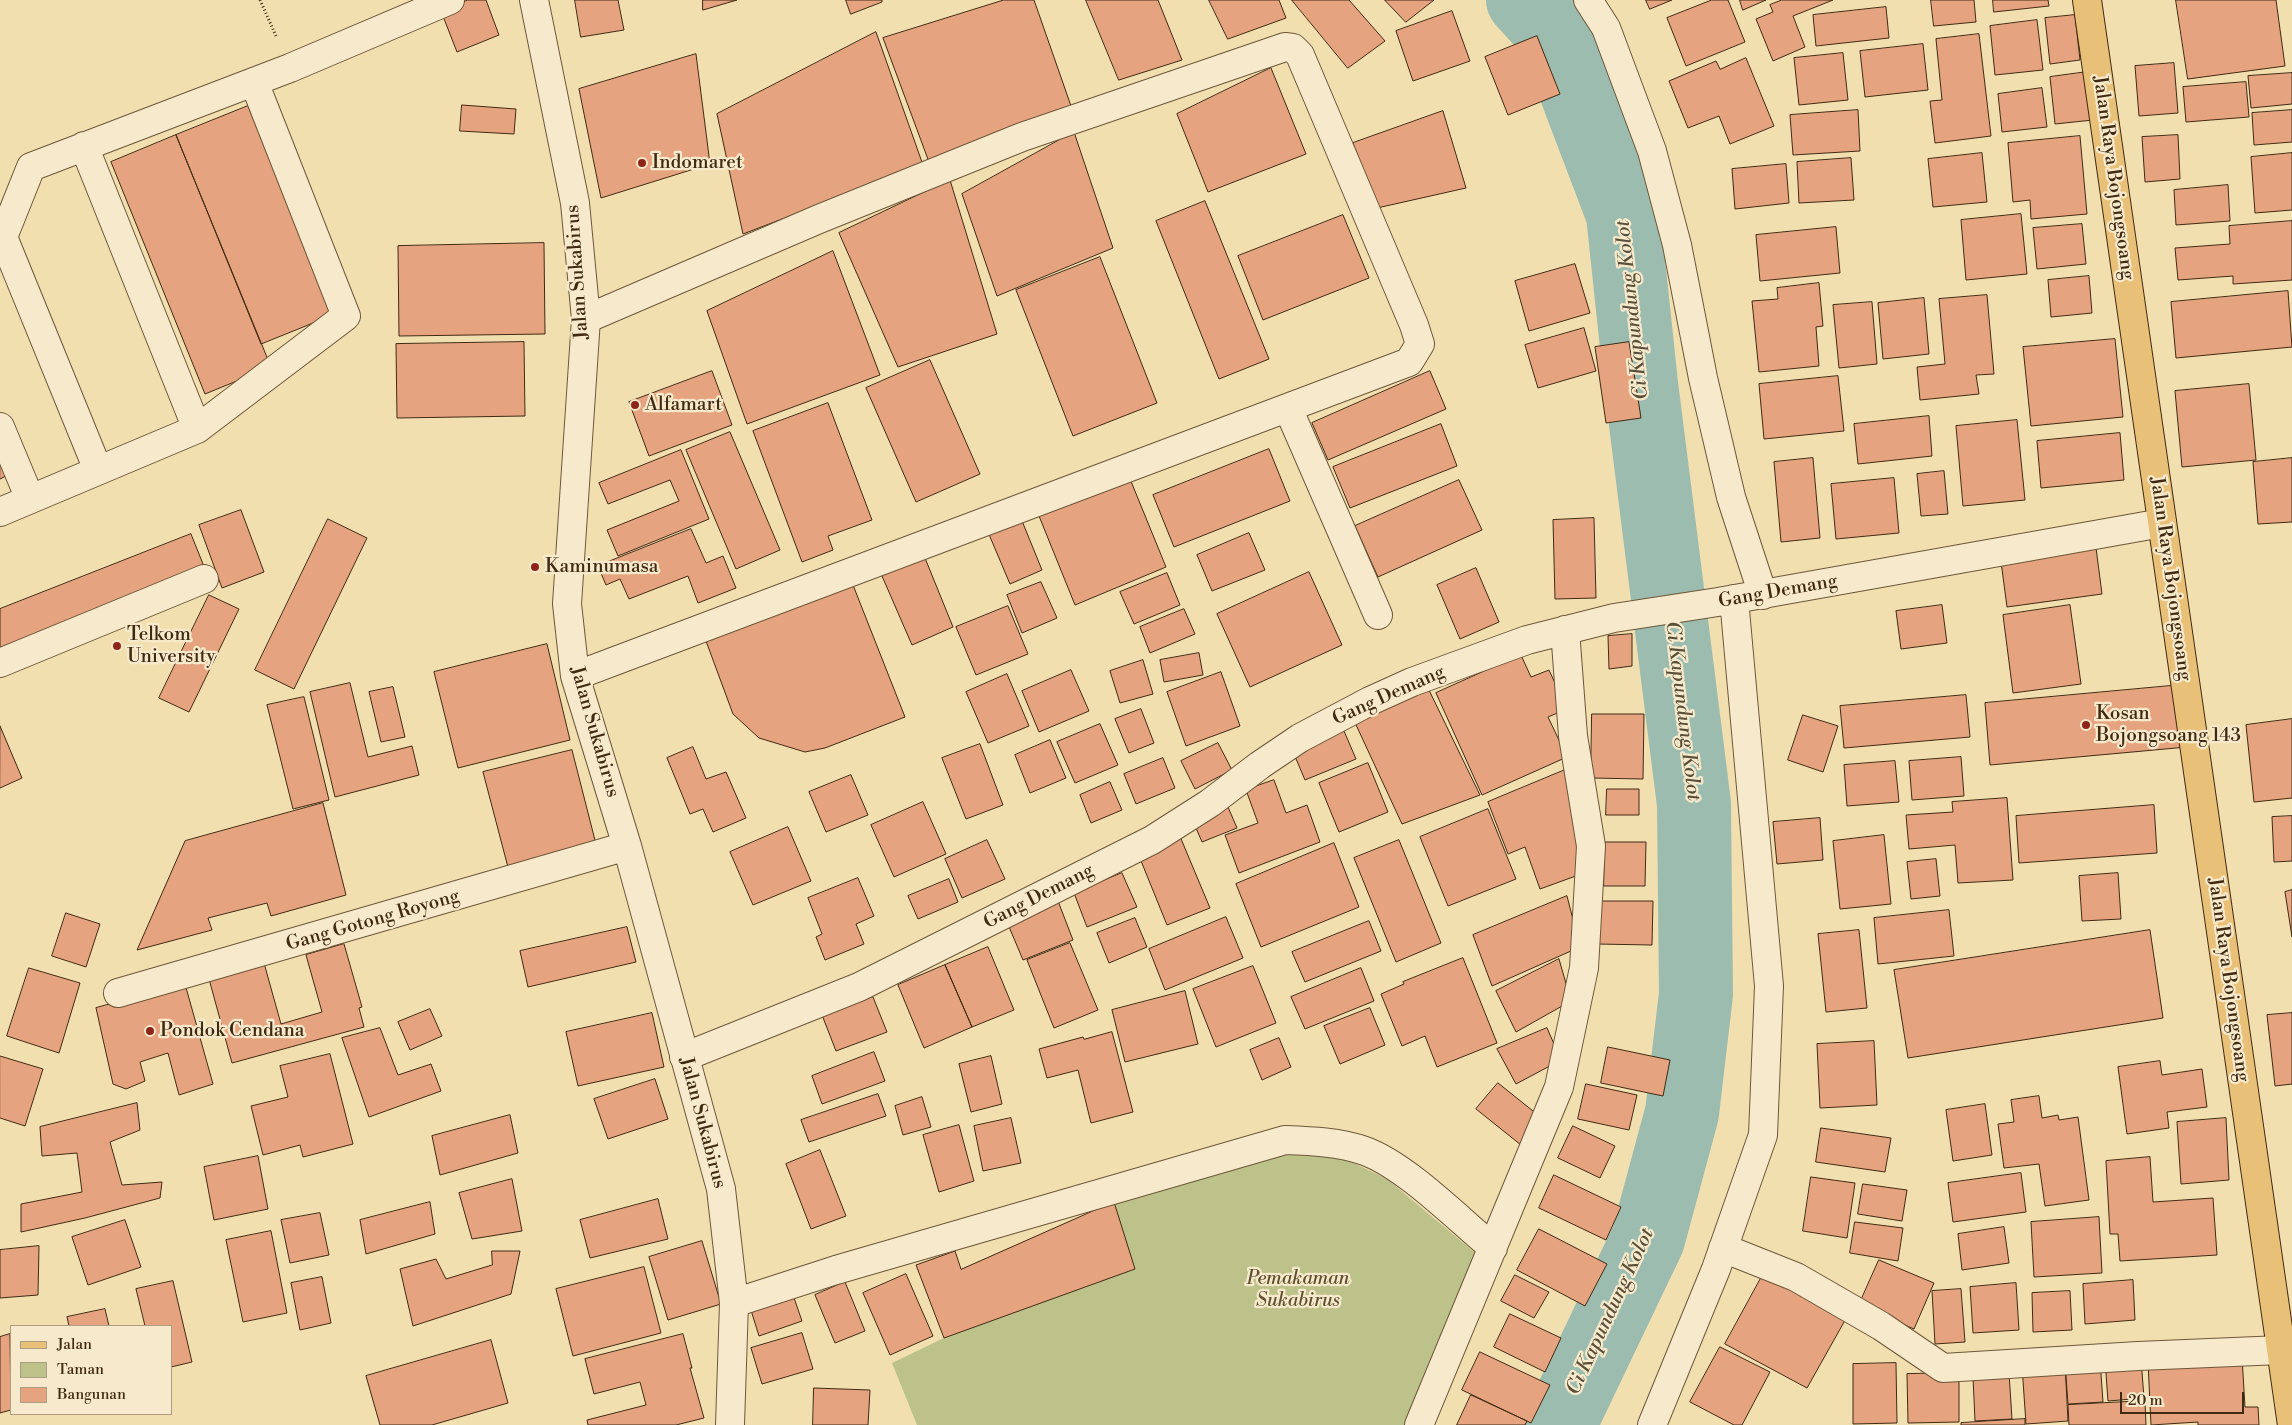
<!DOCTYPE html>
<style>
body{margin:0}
#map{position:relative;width:2292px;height:1425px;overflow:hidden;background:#f2dfb0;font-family:"Libre Bodoni",serif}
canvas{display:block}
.legend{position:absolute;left:10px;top:1325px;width:162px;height:90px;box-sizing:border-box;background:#f7eacc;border:1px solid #ae9d82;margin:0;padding:6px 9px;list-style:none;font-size:15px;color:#412a12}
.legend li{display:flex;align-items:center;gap:10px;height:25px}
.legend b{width:25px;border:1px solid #ae9d82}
.scale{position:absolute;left:2120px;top:1392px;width:124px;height:22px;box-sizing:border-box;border:2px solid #412a12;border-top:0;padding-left:6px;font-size:15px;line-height:18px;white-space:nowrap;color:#412a12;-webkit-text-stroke:4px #f7eacc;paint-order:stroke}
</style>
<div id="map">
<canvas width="2292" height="1425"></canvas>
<ul class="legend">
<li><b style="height:6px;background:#e9c078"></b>Jalan</li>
<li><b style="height:14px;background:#bdc18a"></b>Taman</li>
<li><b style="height:14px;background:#e6a380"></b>Bangunan</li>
</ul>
<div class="scale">20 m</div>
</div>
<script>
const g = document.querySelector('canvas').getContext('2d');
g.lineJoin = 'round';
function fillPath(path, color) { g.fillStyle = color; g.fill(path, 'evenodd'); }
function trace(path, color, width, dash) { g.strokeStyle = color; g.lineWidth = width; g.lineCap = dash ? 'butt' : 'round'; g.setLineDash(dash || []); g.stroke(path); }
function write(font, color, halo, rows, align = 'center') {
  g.font = font + ' "Libre Bodoni",serif'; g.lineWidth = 4.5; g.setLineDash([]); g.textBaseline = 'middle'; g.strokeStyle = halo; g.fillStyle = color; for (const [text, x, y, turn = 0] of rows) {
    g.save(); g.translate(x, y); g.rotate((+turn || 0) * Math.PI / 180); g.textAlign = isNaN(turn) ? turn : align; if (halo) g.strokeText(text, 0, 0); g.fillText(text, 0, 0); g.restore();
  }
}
fillPath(new Path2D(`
 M1280,1153l55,1 52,25 92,77 -74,169h-488l-25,-62 52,-25 190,-69 -20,-67z`), '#bdc18a');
trace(new Path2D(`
 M1523,0l32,35 68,179 18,170 53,420 2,190 -14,119 -34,126 -89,186`), '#9bbcae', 74);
const building = new Path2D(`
 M468,0h18l13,35 -42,17 -16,-41z
 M575,0h43l6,30 -43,7z
 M703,0h34l-34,10z
 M846,0h36v2l-31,12z
 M1004,0h30l37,106 -142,56 -46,-124z
 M1086,0h72l24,60 -63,20z
 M1209,0h70l7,18 -58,21z
 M1292,0h57l36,41 -37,27z
 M1385,0h49l-28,22z
 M1646,0h26l-22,9z
 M1712,0h16l17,42 -59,24 -19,-48z
 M1740,0h26l-23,10z
 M1782,0h51l-40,16 12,31 -32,14 -17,-42 17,-7 -3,-7z
 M1931,0h43l2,22 -42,4z
 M1993,0h55l1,6 -55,6z
 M2176,0h100l9,66 -97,13z
 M1886,7l3,31 -73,8 -3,-31z
 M1452,11l18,50 -57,20 -17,-50z
 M2075,15l5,45 -30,4 -5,-46z
 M2037,20l6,50 -48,5 -5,-49z
 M876,32l47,133 -180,69 -26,-120z
 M1979,34l12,102 -56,7 -5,-42 12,-1 -6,-61z
 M1537,36l23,58 -52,21 -23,-58z
 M1923,44l5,46 -63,7 -5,-46z
 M1843,53l5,47 -49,5 -5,-47z
 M696,54l14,110 -109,34 -22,-109z
 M1746,58l28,68 -44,18 -11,-28 -31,12 -19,-47 47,-20 4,8z
 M2174,63l4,50 -39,3 -4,-50z
 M1271,68l35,86 -98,38 -31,-78z
 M2087,72l6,48 -38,4 -5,-47z
 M2292,73v31l-41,4 -3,-32z
 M2246,82l3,35 -63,5 -3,-35z
 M2042,88l5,39 -45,5 -4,-38z
 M462,105l54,4 -2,25 -54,-3z
 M248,106l85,209 -72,29 -85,-209z
 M1858,110l2,41 -67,4 -3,-40z
 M2292,110v32l-38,3 -2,-32z
 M1443,111l23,77 -89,20 -24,-65z
 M1074,132l39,116 -116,48 -35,-102z
 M176,135l95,232 -66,27 -94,-232z
 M2178,135l2,44 -35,3 -3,-45z
 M2080,136l7,78 -56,5 -1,-19 -17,2 -5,-59z
 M1982,153l5,49 -54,5 -5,-48z
 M2292,153v57l-37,3 -4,-56z
 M1851,158l3,42 -55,3 -2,-41z
 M1786,164l3,39 -54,6 -3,-40z
 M950,180l47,154 -99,33 -59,-134z
 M2228,185l2,36 -54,4 -2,-35z
 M1205,201l64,158 -50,20 -63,-158z
 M2021,214l6,60 -61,6 -5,-60z
 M1343,215l26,63 -106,42 -25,-64z
 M2292,221v59l-59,4v-8l-55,4 -3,-32 55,-4 -1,-18z
 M2082,224l4,40 -49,5 -4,-41z
 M1836,227l4,46 -80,8 -4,-46z
 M544,243l1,91 -146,2 -1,-90z
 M833,251l47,124 -133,49 -40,-113z
 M1100,257l57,146 -84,33 -57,-146z
 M1575,264l15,49 -61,18 -14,-50z
 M2089,276l3,37 -41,4 -3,-37z
 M1819,283l4,43 -7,1 3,39 -60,6 -7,-71 26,-2 -1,-11z
 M2288,291l4,56 -116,11 -5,-56z
 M1987,295l7,79 -18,1 3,19 -59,6 -3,-33 28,-3 -6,-65z
 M1924,298l5,56 -46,5 -5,-56z
 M1872,302l5,62 -38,4 -6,-63z
 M1584,328l12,43 -58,17 -13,-43z
 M2115,339l8,78 -92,9 -8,-79z
 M524,342l1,74 -128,2 -1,-74z
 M1629,342l12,76 -35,5 -11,-76z
 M930,360l50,114 -64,28 -50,-114z
 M712,371l20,54 -83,31 -20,-54z
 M1430,371l16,38 -118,51 -16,-37z
 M1838,376l6,55 -80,8 -5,-55z
 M2249,384l7,76 -74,7 -7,-76z
 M828,403l44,117 -44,16 5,14 -31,12 -49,-131z
 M1929,416l3,40 -74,8 -4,-40z
 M2017,420l8,80 -62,6 -7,-80z
 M1441,424l16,42 -107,42 -17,-41z
 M730,432l50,118 -44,19 -50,-119z
 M2120,433l4,47 -83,8 -4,-47z
 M1269,449l21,52 -116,46 -21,-52z
 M681,450l28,69 -91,37 -11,-26 72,-29 -9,-21 -62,24 -9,-21z
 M0,456l8,19 -8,4z
 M1813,458l7,80 -39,4 -7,-80z
 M2292,458v64l-34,2 -5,-62z
 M1944,471l4,43 -27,2 -4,-42z
 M1128,474l38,93 -91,38 -38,-94z
 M1894,478l5,55 -63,6 -5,-55z
 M1459,480l23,50 -104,47 -23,-51z
 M241,510l23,62 -42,16 -23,-63z
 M1018,511l24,59 -32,14 -25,-59z
 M1594,518l2,80 -41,1 -2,-79z
 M328,519l39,19 -73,151 -39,-19z
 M691,529l15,34 17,-7 13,32 -38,15 -10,-27 -59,23 -9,-20 -14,6 -8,-19z
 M1249,533l16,37 -53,21 -15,-36z
 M191,534l14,35 -205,82v-42z
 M2095,540l7,54 -95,13 -7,-53z
 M925,558l28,69 -41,18 -30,-69z
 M1476,568l23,54 -39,17 -23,-54z
 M1309,572l33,73 -92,42 -33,-73z
 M1167,573l13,32 -46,19 -14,-32z
 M1041,582l16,36 -35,15 -15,-38z
 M853,585l52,132 -80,31 -20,4 -46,-14 -26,-24 -27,-73z
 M209,595l30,14 -50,103 -30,-14z
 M1942,605l5,38 -46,6 -5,-38z
 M2070,605l11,79 -68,9 -10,-78z
 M1008,606l20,48 -52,21 -20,-48z
 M1184,609l11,25 -45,19 -10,-26z
 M1632,634v32l-23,3 -1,-33z
 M547,644l23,96 -112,28 -24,-96z
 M1199,653l4,22 -39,7 -4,-22z
 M1521,655l10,22 18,-7 18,39 -19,8 19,40 -85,38 -46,-102z
 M1143,660l10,34 -33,9 -10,-32z
 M1071,670l18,41 -50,21 -17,-41z
 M1221,672l19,54 -54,20 -19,-54z
 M1007,674l22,52 -41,17 -22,-51z
 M350,683l18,74 44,-11 7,29 -84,22 -25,-105z
 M2181,685l6,62 -197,18 -5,-62z
 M1427,686l53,109 -78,29 -51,-110z
 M393,687l12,50 -24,5 -12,-50z
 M1966,695l4,42 -126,11 -4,-42z
 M304,697l25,103 -36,9 -26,-104z
 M1141,709l13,34 -25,10 -14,-34z
 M1592,714h52l-1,65 -52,-1z
 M1803,715l35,11 -15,46 -35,-12z
 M2292,719v79l-38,4 -8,-77z
 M1100,724l18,41 -43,18 -18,-41z
 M1341,724l15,35 -51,21 -14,-33z
 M0,726l22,52 -22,10z
 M1050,740l16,38 -36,15 -15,-38z
 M1218,743l14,27 -37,19 -14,-28z
 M980,744l23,61 -37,14 -24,-61z
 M693,747l13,32 20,-7 20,46 -33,14 -10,-23 -13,5 -23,-56z
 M572,750l26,102 -88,23 -27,-103z
 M1961,757l3,39 -52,4 -3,-39z
 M1163,758l12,30 -39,16 -12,-30z
 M1895,761l4,41 -52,4 -3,-41z
 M1368,763l20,49 -49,20 -20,-49z
 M1565,770l19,103 -44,16 -15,-42 -17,7 -20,-52z
 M851,775l17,40 -42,17 -17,-40z
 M1274,780l12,33 21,-8 13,37 -81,31 -14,-38 33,-12 -12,-33z
 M1110,782l12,28 -31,13 -11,-28z
 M1607,789h32v26h-33z
 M2007,798l6,82 -55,3 -3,-38 -46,4 -3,-34 47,-3 -1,-10z
 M923,802l23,52 -52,23 -23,-52z
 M323,803l23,92 -75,21 -4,-13 -59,15 4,12 -75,20 48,-109z
 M2154,805l3,48 -138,10 -3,-47z
 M1228,807l9,21 -35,14 -9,-21z
 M1488,809l28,70 -68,27 -28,-69z
 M2292,816v45l-18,1 -2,-45z
 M1820,818l3,42 -46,4 -4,-42z
 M788,827l23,54 -58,24 -23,-53z
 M1179,834l31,74 -43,17 -30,-74z
 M1884,835l7,69 -51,5 -7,-68z
 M987,840l18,39 -43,19 -17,-39z
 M1399,840l42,103 -45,19 -42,-104z
 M1605,842h41l-1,44h-41z
 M1334,843l25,64 -98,40 -25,-63z
 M1936,859l4,37 -29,3 -4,-37z
 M1122,873l15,34 -50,20 -13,-34z
 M2118,873l3,46 -39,2 -3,-45z
 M858,878l16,38 -18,8 8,20 -39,16 -9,-23 6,-3 -14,-36z
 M949,879l9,23 -40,17 -10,-23z
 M2292,890v47l-7,-45z
 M1567,896l13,51 -88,39 -19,-51z
 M1058,901l15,39 -50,20 -16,-38z
 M1597,901h56l-1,44 -56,-1z
 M1949,910l5,46 -76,8 -4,-46z
 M66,913l34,11 -14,43 -34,-11z
 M1226,917l17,41 -78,32 -16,-41z
 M1135,918l12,29 -38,16 -12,-30z
 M1369,921l12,30 -76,31 -13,-30z
 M627,927l9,35 -108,25 -8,-36z
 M1859,930l8,78 -41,4 -8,-78z
 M2150,930l13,88 -255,40 -14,-88z
 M1070,943l28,67 -44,18 -27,-68z
 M344,944l18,63 -3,1 5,19 -132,36 -23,-84 55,-16 17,61 41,-12 -16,-57z
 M988,947l26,63 -42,17 -27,-62z
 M1463,958l34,85 -60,24 -12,-31 -23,10 -21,-52 23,-10 -1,-2z
 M1559,959l12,42 -55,31 -20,-41z
 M945,965l27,62 -48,21 -26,-63z
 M1253,966l23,57 -60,24 -23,-58z
 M29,968l51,15 -21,70 -52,-17z
 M1361,968l13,33 -69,28 -14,-32z
 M185,984l28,100 -34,11 -11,-42 -28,9 5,19 -19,8 -13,-5 -17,-76z
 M1185,991l13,53 -73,18 -13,-52z
 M873,997l14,35 -51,19 -14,-36z
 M1370,1008l15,37 -45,19 -16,-38z
 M430,1009l12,27 -32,14 -12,-28z
 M652,1013l12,54 -86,19 -12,-54z
 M2292,1013v71l-17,2 -8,-71z
 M380,1028l18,47 33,-11 10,27 -72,26 -27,-79z
 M1547,1028l14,32 -45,24 -19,-35z
 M1112,1032l21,80 -42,11 -13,-53 -31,8 -8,-29 44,-12 1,2z
 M1279,1038l12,29 -29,13 -12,-30z
 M1874,1041l3,64 -57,3 -3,-64z
 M1608,1047l62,13 -7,36 -62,-13z
 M874,1052l11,29 -63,23 -10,-28z
 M330,1054l23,90 -50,13 -3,-12 -37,10 -12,-49 37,-9 -8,-31z
 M0,1056l43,13 -18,57 -25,-8z
 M991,1056l11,48 -31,8 -12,-48z
 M2160,1061l2,14 40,-6 5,38 -40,5 2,16 -42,6 -9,-67z
 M655,1079l13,40 -60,20 -14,-40z
 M1498,1083l45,36 -22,26 -45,-36z
 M1586,1084l51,11 -8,35 -51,-11z
 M878,1094l8,22 -77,26 -8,-22z
 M2039,1096l3,22 16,-3 1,5 19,-3 11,83 -44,6 -6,-42 -35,4 -6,-44 16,-2 -3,-22z
 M922,1097l9,30 -28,8 -8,-29z
 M137,1103l3,27 -30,12 12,43 40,-3 -2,16 -75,20 -64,14v-28l61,-12 -5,-39 -35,3 -2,-29z
 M1985,1104l7,51 -39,6 -7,-51z
 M510,1115l8,38 -78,22 -8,-39z
 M1011,1118l10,45 -38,8 -9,-45z
 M2226,1118l3,62 -48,4 -4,-62z
 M959,1125l15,56 -35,11 -16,-57z
 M1573,1126l42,20 -15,32 -42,-20z
 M1821,1128l70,10 -6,34 -69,-10z
 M820,1150l26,66 -35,13 -25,-65z
 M258,1156l10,53 -54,11 -10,-53z
 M2150,1157l3,45 60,-4 4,57 -97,6 -2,-27h-8l-4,-73z
 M2021,1173l5,39 -73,10 -5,-39z
 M1554,1175l67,32 -15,33 -67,-32z
 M1811,1177l44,6 -8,55 -44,-7z
 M512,1179l10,52 -50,8 -13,-46z
 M1863,1184l44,6 -5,31 -44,-7z
 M658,1199l10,40 -78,19 -10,-38z
 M430,1202l5,32 -69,20 -6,-34z
 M1114,1202l21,67 -191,69 -28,-73 39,-14 6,18z
 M320,1213l9,42 -39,8 -9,-43z
 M2099,1217l3,56 -68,4 -3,-55z
 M125,1220l16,47 -53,18 -16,-48z
 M1855,1222l48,6 -5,33 -48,-8z
 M2004,1227l5,36 -47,7 -4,-36z
 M1539,1229l68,35 -22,42 -68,-36z
 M271,1231l16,82 -44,9 -17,-82z
 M702,1241l19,63 -53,16 -19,-63z
 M39,1246l-1,49 -38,3v-48z
 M492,1251h28l-9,43 -98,32 -13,-57 36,-10 10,20 46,-14z
 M1879,1260l55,23 -20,46 -55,-24z
 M644,1267l17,66 -88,23 -17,-67z
 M1766,1269l82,46 -41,73 -82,-44z
 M906,1274l27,62 -43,19 -27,-62z
 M1515,1275l34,17 -15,26 -33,-17z
 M322,1277l9,46 -31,7 -9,-47z
 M2133,1280l2,40 -50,4 -2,-40z
 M173,1281l19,81 -21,5v-41h-26l-9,-37z
 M845,1282l20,49 -30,12 -20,-48z
 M2016,1283l3,47 -46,3 -3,-46z
 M1961,1289l4,53 -30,2 -3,-53z
 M2070,1291l2,39 -39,2 -1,-39z
 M792,1292l10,29 -43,15 -9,-29z
 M105,1309l4,17h-40l-2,-9z
 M1510,1314l51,24 -16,34 -51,-25z
 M802,1333l11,36 -51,15 -11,-36z
 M10,1334l1,76 -11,3v-76z
 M683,1334l9,34h-2l14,50 -28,7h-88l-1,-5 59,-15 -6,-23 -46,12 -9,-35z
 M491,1340l17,63 -76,22h-52l-14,-49z
 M1720,1347l50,25 -28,53h-8l-44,-23z
 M1480,1352l70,33 -19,38 -69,-33z
 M2242,1357l3,50h13l1,18h-61v-3l-47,3 -3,-63z
 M2141,1359l3,39 -36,3 -3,-41z
 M2100,1360l3,42 -35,2 -3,-41z
 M1896,1363l1,60 -44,1v-60z
 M2065,1363l3,58 -42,3 -4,-58z
 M1959,1373v49l-51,1 -1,-49z
 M2009,1373l3,46 -37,2 -2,-44z
 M814,1388l56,2 -2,35h-55z
 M1471,1395l56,26 -2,4h-68z
 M2145,1401l1,24h-77l-1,-20z
 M2025,1419v6h-64v-2z`);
fillPath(building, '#e6a380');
trace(building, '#412a12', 1);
const minor = new Path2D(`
 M534,0l41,203 11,116 -19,285 8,72 52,170 94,343 13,114 -4,122
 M1588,0l18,28 46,123 25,94 26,133 28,119 32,98
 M84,146l113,283 149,-113 -92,-234
 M3,237l95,233
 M0,238l3,-1 28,-70 259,-99 160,-68
 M1288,408l90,207
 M0,427l30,72
 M0,512l197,-83
 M0,663l204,-84
 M575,676l834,-314 11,-18 -6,-19 -114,-270 -7,-7 -8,-1 -263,90 -203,82 -233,100
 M118,993l509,-147
 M684,1057l175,-70 293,-147 58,-37 50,-38 40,-27 70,-37 42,-19 115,-42 87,-22 104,-16 444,-79
 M1723,1248l73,29 85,49 62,42 195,-12 143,-6
 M734,1303l102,-33 449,-130c27,1 54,2 80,11 41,15 93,68 128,97
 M1419,1425l140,-338 25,-119 7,-122 -18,-110 -8,-106
 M1652,1425l64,-156 47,-134 6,-149 -35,-387`);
const major = new Path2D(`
 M2087,0l205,1425`);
trace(minor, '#6d573a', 30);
trace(major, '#412a12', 30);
trace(new Path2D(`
 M260,0l16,36`), '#412a12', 3, [1, 2.5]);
trace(minor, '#f7eacc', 28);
trace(major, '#e9c078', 28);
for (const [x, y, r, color] of [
 [642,163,5,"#8f2418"],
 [635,405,5,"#8f2418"],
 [535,567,5,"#8f2418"],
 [117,646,5,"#8f2418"],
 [2086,725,5,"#8f2418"],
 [150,1031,5,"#8f2418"]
]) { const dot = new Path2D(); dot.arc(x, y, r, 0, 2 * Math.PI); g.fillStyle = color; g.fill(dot); trace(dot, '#f7eacc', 2); }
write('19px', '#412a12', '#f7eacc', [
 ["Indomaret",652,163],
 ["Alfamart",645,405],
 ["Kaminumasa",545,567],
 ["Telkom",127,635],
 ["University",127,657],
 ["Kosan",2096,714],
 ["Bojongsoang 143",2096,736],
 ["Pondok Cendana",160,1031]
], 'left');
write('19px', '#412a12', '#f7eacc', [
 ["Jalan Raya Bojongsoang",2113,178,82],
 ["Jalan Sukabirus",578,272,-94],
 ["Jalan Raya Bojongsoang",2170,579,82],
 ["Gang Demang",1778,592,-10],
 ["Gang Demang",1389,696,-24],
 ["Jalan Sukabirus",594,732,74],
 ["Gang Demang",1039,897,-27],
 ["Gang Gotong Royong",373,921,-16],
 ["Jalan Raya Bojongsoang",2228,980,82],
 ["Jalan Sukabirus",702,1123,75]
]);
write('italic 19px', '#605030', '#f7eacc', [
 ["Pemakaman",1298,1279],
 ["Sukabirus",1298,1301]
]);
write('italic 20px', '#584e39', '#f7eacc', [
 ["Ci Kapundung Kolot",1633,310,-96],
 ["Ci Kapundung Kolot",1682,711,83],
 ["Ci Kapundung Kolot",1611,1312,-65]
]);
</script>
